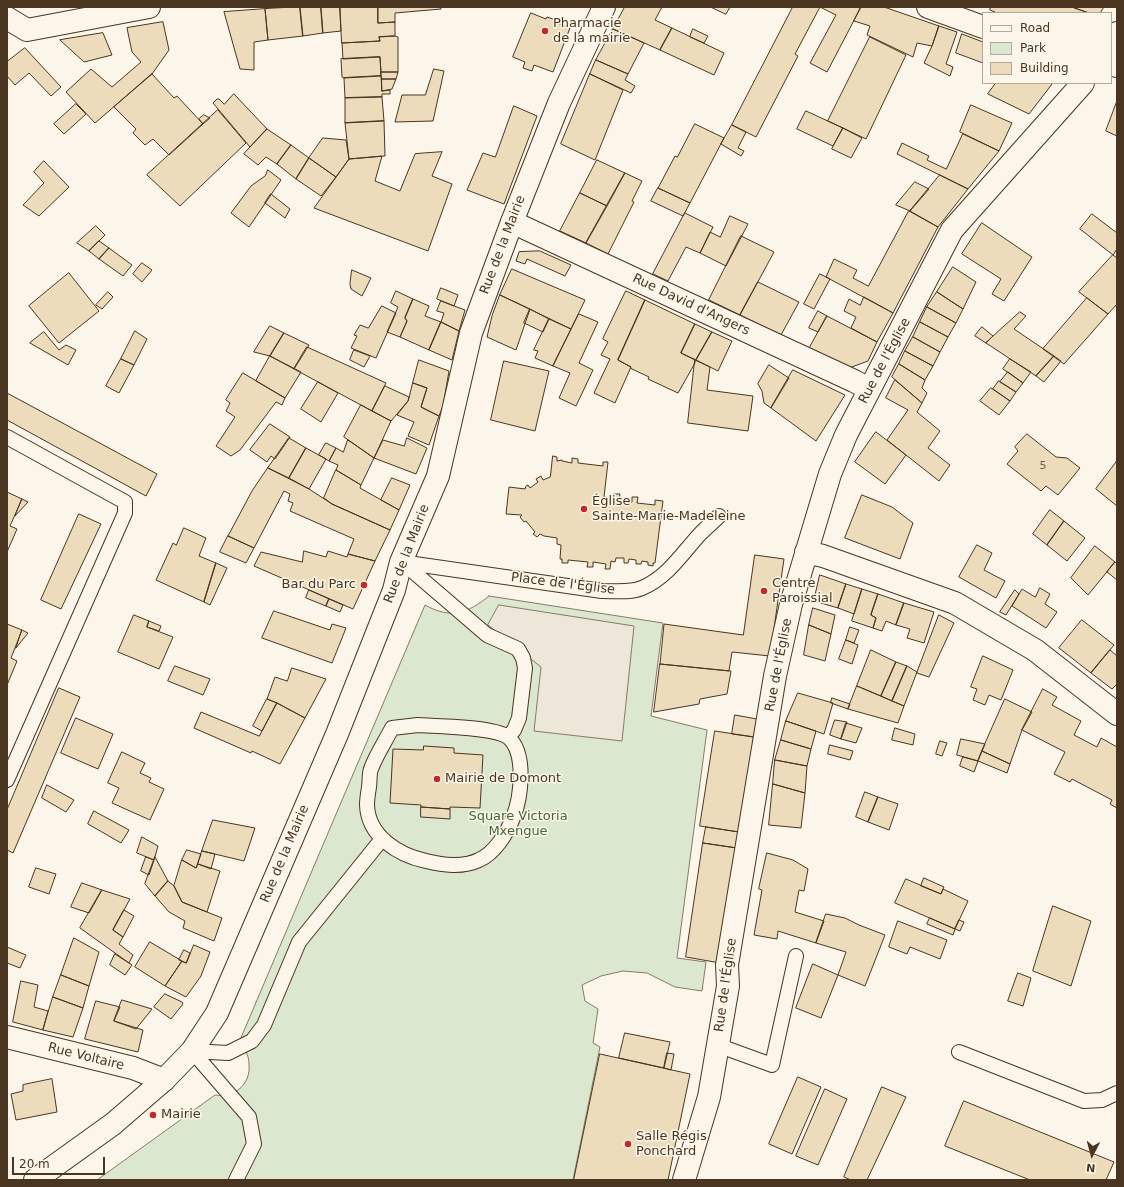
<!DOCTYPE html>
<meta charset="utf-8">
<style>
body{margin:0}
#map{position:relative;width:1124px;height:1187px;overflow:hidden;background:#fbf6e9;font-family:"DejaVu Sans",sans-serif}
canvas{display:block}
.frame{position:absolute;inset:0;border:8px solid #4a3520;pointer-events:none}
.legend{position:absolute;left:982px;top:12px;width:130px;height:72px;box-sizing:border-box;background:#fbf6e9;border:1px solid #b4a999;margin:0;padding:5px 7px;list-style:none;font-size:12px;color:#4a3520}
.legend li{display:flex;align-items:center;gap:8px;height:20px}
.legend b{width:20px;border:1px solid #b4a999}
.north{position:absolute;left:1072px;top:1135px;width:40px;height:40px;-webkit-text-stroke:3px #fbf6e9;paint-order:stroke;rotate:186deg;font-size:11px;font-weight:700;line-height:16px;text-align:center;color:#4a3520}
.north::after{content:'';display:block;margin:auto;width:14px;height:18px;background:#4a3520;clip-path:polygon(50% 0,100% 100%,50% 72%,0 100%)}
.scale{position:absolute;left:12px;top:1157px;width:93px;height:18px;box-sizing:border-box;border:2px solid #4a3520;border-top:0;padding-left:5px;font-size:12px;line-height:14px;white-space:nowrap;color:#4a3520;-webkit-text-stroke:3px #fbf6e9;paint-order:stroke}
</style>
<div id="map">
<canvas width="1124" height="1187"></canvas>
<div class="frame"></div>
<ul class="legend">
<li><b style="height:5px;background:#fbf6e9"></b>Road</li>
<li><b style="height:11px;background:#dce7d0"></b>Park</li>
<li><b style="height:11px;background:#ecdcbc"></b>Building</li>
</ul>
<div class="north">N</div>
<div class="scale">20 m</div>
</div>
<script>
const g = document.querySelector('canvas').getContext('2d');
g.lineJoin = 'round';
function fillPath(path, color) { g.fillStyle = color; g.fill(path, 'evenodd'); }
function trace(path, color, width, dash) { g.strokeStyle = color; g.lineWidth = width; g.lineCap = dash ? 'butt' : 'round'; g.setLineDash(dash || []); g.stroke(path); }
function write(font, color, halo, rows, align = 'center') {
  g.font = font + ' "DejaVu Sans",sans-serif'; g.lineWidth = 3; g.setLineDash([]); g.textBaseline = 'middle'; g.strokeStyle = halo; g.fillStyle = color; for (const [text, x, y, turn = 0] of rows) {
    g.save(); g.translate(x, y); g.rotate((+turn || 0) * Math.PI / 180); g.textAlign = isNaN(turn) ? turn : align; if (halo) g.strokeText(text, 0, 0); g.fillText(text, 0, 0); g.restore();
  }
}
const green = new Path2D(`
 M489,596l174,27 -12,93 56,14 -30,228 29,4 -4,29 -27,-4 -28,-14 -24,-2 -22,5 -19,9 3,16 13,8 -5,34 7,4 -27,133h-476l118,-85c19,3 36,-10 34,-31 0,-9 -5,-16 -9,-24l185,-435c25,14 42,9 64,-9z`);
fillPath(green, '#dce7d0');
trace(green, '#887966', 1);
const parking = new Path2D(`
 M499,605l135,21 -12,115 -88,-10 7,-64 -53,-42z`);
fillPath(parking, '#ede7d9');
trace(parking, '#887966', 1);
const building = new Path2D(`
 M300,7l3,29 -35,4 -3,-31z
 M300,7h21l2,26 -20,3z
 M321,7h19l1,24 -18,2z
 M340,7h38v16l17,-1v14l-16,1 1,4 -38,2z
 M378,7h63v2l-46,4v9l-17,1z
 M625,7h37l-7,13 17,8 -12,22 -47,-21z
 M711,7h19l-4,7z
 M793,7h68l-34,65 -17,-9 26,-48 -16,-8 -25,47 3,2 -42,81 -24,-12z
 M861,7h23l55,19 -7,20 -15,-3 -4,14 -46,-22 3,-9 -16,-5z
 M991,7h81l17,6h-92l-7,-3z
 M1072,7h32l-4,6h-11z
 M265,9l3,31 -14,2v28l-14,-1 -16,-57z
 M531,13l15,6 1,-2 9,3 -1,2 15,6 -17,44 -19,-7 -2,6 -9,-3 2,-6 -12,-5z
 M163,22l6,28 -17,24 -57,49 -29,-31 25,-23 21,18 29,-25 -9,-10 -5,-24z
 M939,26l18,6 -11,32 7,3 -3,9 -26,-13 8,-17z
 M672,28l52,25 -10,22 -54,-25z
 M613,29l31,14 -16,31 -32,-14z
 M693,29l15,7 -4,7 -14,-6z
 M103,33l9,22 -28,7 -24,-22z
 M962,34l21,8v21l-27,-10z
 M395,36l3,1v35h-17l-1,-15 -37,2 -1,-16 38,-2 -1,-4z
 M870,37l36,18 -40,84 -38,-18z
 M25,48l36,39 -10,9 -22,-23 -14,12 -8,-9v-14z
 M380,57l1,19 -37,2 -2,-1 -1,-18z
 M596,60l32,14 -3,6 10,6 -4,7 -41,-19z
 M434,69l10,2 -11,50 -38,1 7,-27h23z
 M381,72h17l-2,7h-14z
 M152,74l22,24 3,-2 26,28 -34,31 -16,-16 -8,6 -12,-12 3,-4 -22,-22z
 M590,74l33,16 -28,70 -34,-16z
 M381,76l1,15 8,-1v4h-8v3l-37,1 -1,-20z
 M382,79h14l-4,10 -10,2z
 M996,83h56v1l-23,30 -41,-20z
 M234,94l33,35 -17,18 -37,-44 4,-4h2l5,5z
 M382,97l2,24 -39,2v-25z
 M1117,101v35l-11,-5z
 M76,104l10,10 -22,20 -10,-10z
 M971,105l41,18 -13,28 -39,-19z
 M514,106l23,10 -33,88 -37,-14 16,-37 12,4z
 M218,110l28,33 -66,63 -33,-31z
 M806,111l37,17 -10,18 -36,-17z
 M204,115l6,3 -7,6 -4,-5z
 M384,121l1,35 -36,3 -4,-36z
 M695,124l29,14 -34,65 -32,-15 17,-32 2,1z
 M732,125l14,7 -8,16 6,3 -3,5 -20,-12z
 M843,128l19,10 -11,20 -19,-9z
 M267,129l24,16 -14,19 -11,-7 -8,8 -14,-11z
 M963,134l36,17 -31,38 -71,-35 5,-11 27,13 -2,4 19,9z
 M323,138l23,2 3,19 -13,18 -27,-19z
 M291,145l18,13 -13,21 -19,-15z
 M442,152l-10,24 20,8 -24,67 -114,-43 35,-49 33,-3 -7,25 25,10 15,-37z
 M309,158l27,19 -15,19 -25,-17z
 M597,160l28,13 -18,33 -27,-13z
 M44,161l25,26 -30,29 -16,-11 21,-22 -10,-11z
 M268,170l13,10 -32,47 -18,-14 20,-27 14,-10z
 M625,173l17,8 -10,20 2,1 -26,52 -22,-11z
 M940,175l28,14 -30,38 -28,-16z
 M915,182l14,7 -19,22 -14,-6z
 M658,188l32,15 -7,13 -32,-15z
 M580,193l27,13 -21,37 -26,-12z
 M271,194l19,15 -5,9 -20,-15z
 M909,211l29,16 -45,86 -67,-36 8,-18 23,11 -4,8 15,8z
 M685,213l28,14 -13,26 -14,-6 -18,34 -15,-7z
 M1092,214l25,19v16l-4,6 -33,-26z
 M730,216l18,8 -22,42 -26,-13 10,-21 10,5z
 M982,223l50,34 -28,44 -12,-7 9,-15 -39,-25z
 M96,226l9,9 -16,16 -12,-8z
 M741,236l33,16 -34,63 -31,-15z
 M99,241l10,7 -10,11 -10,-8z
 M109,248l23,17 -9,11 -24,-17z
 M540,251l31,14 -6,11 -38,-17 -2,5 -9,-3 3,-9z
 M1113,255l4,3v46l-9,10 -29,-22z
 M142,263l10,7 -10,12 -9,-8z
 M953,267l23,15 -13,27 -26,-17z
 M512,269l73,31 -14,29 -71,-34z
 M352,270l19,8 -9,18 -11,-7 -1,-5z
 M69,273l30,38 -40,32 -30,-37z
 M820,274l10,5 -16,30 -10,-5z
 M758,282l41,20 -18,33 -41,-20z
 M441,288l17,7 -4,11 -17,-7z
 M396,291l17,8 -8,19 2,3 -7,16 -13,-5 11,-25 -7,-4z
 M626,291l19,9 -27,60 13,7 -16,36 -21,-10 16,-34 -9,-4 7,-13 -5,-3z
 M108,292l5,5 -11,12 -6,-4z
 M937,292l26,17 -7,14 -29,-16z
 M500,295l30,14 -14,41 -29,-13 5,-21z
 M864,297l29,16 -16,29 -26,-14 5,-11 -12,-6 5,-12 11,6z
 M1087,298l21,16 -44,50 -21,-15z
 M413,299l16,7 -4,10 16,6 -12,28 -29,-13 7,-16 -2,-3z
 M645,300l50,24 -14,29 14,7v3l-17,30 -30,-14 1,-2 -19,-9 1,-1 -13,-7z
 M441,301l24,9 -6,21 -18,-9 3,-9 -7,-2z
 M382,306l14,7 -20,45 -25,-10 6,-12 -3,-1 6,-10 8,3z
 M927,307l29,16 -8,14 -28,-15z
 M530,309l19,10 -6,13 -19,-9z
 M818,311l9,5 -9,16 -9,-4z
 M1020,312l6,4 -12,13 40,27 -18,20 -50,-33z
 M579,314l19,8 -19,41 14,7 -17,36 -17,-8 11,-25 -17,-7z
 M827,316l50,26 -9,19 -19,7 -40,-19z
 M549,319l22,10 -18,37 -18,-8 3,-7 -4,-1z
 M441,322l18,9 -7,29 -23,-10z
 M920,322l28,15 -8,15 -27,-15z
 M695,324l17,8 -16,28 -15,-7z
 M270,326l14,7 -14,23 -16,-4z
 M982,327l11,9 -7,7 -11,-7z
 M135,331l12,8 -13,26 -13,-6z
 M44,332l15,18 7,-5 10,5 -8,15 -38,-22z
 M712,332l20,9 -14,30 -22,-11z
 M284,333l25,12 -15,24 -24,-13z
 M913,337l27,15 -7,14 -28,-15z
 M307,347l79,36 -14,28 -78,-42z
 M354,350l16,6 -6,11 -14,-7z
 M905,351l28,15 -8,14 -26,-16z
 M270,356l31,16 -16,26 -29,-17z
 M1054,356l7,5 -17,21 -8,-6z
 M121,359l13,6 -15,28 -13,-7z
 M1010,359l21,13 -8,11 -20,-14z
 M419,360l30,11 -6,35 -4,10 -18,-9 6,-19 -14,-5z
 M695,360l15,7 -3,23 46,6 -5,35 -60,-8z
 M504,361l45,10 -14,60 -44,-11z
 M899,364l26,16 -3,8 5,5 -5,10 -30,-26z
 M769,365l20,13 -18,30 -7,-5 -2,-12 -4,-7z
 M793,370l52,25 -29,46 -45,-33z
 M1008,372l15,11 -7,9 -16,-10z
 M243,373l42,25 -3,7 -6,-3 -36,48 -9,6 -15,-10 19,-29 -9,-6 4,-8 -4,-3z
 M895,380l27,23 -5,9 23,19 -12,17 22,17 -11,16 -52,-41 21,-30 -22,-12z
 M999,381l17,11 -6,9 -17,-12z
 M318,382l20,11 -17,29 -20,-13z
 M413,383l14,5 -6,19 18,9 -10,29 -21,-9 6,-14 -17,-7 11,-14z
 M385,386l24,11 -1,4 -17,20 -19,-10z
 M991,388l19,13 -11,14 -19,-14z
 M7,393l150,81 -11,22 -139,-76z
 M361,405l30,16 -17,37 -30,-21z
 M270,424l20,13 -15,22 -4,-3 -4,6 -17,-12z
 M876,432l30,23 -21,29 -30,-22z
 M1027,434l29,23 11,1 13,10 -22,27 -12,-9 -5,5 -34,-27 11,-13 -3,-4z
 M289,438l17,10 -17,30 -21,-10z
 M407,438l20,10 -11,26 -42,-16 9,-18 21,6z
 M348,440l26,18 -13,27 -25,-15 2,-5 -9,-4 7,-13 7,4z
 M326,443l10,5 -7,13 -10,-6z
 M306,448l20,11 -17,30 -20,-11z
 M553,456l4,1v4l5,-1v1l10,2v-5l6,1v4l25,3v-4h5l-4,35 9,1v-4h7l-1,7 13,1v-5h6l-1,6 18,2v-5l8,1 -8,62h-2v3l-5,-1v-3l-6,-1 -1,3h-5v-4l-7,-1 -1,4h-4v-5h-8l-1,4 -4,-1 -1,8h-5l1,-5 -13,-2v5h-6l1,-5 -20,-2v3h-6v-4h-2l1,-14 -4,-1v-6l-13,-2 -4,-2 -3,3 -4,-3 2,-2 -9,-11 -2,1 -4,-5 2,-2 -16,-1 3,-27 16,2 1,-3 2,-1 2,3 8,-6 -2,-3 5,-3 2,4 7,-3z
 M1117,461v45l-21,-17z
 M268,468l41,21 23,15 58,26 -15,31 -27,-7 6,-15 -64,-28 3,-8 -5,-2 2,-7 -6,-3 -30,57 -26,-12 24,-45z
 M336,470l25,15 -1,3 39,22 -9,20 -58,-26 -8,-6z
 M392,478l18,7 -11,25 -18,-10z
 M7,492l15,7 -12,27 7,3 -10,23z
 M862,495l30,12 21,16 -13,36 -55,-21z
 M22,499l6,3 -13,14z
 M1050,510l14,11 -17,24 -14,-11z
 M79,514l22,10 -40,85 -20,-9z
 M1064,521l21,17 -18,23 -20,-16z
 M184,528l22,10 -7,18 17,7 -12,39 -48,-22 17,-37 3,2z
 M228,536l26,12 -8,15 -26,-11z
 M977,545l15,8 -8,17 21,11 -9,17 -37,-21z
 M1095,546l20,16 -27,33 -17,-17z
 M304,551l22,6 2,-6 19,6 1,-3 27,7 -22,48 -99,-43 7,-14 41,10z
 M755,555l29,4 -14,97 -38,-4 -3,19 -69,-7 4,-40 79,11z
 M1115,562l2,2v16l-10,-8z
 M216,563l11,5 -17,37 -6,-3z
 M820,575l26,9 -8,24 -24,-7z
 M846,584l16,5 -8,25 -16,-6z
 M1040,588l10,6 -5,10 12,8 -11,16 -34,-22 10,-17 13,8z
 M862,589l16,5 -7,21 5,3 -3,10 -21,-7z
 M309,590l20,9 -3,7 -20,-8z
 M1015,590l4,4 -13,21 -6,-3z
 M878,594l26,9 -8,22 -10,-4 -4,10 -9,-3 3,-10 -5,-3z
 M329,599l14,6 -3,7 -14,-6z
 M904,603l30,9 -10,31 -17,-5 3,-9 -14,-4z
 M813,608l22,7 -4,19 -22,-9z
 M274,611l56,19 2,-6 14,4 -14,35 -70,-25z
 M134,615l15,6 -2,6 26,10 -14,32 -41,-17z
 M939,615l15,8 -25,54 -12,-4z
 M1082,620l32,25 -23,28 -32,-25z
 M149,621l12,5 -2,5 -12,-4z
 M7,624l15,6 -11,28 6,3 -10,24z
 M809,625l22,9 -6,27 -21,-6z
 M850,627l9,3 -5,13 -8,-3z
 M22,630l6,3 -12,15z
 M846,640l12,5 -6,19 -13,-5z
 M871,650l25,12 -15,34 -24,-10z
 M1110,650l7,6v28l-5,5 -21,-16z
 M983,656l30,14 -12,30 -12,-5 -4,10 -12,-5 4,-11 -6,-2z
 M896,662l11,4 -15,35 -11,-5z
 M660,664l71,7 -4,23 -27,5 -1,5 -45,8z
 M175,666l35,13 -7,16 -35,-14z
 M907,666l10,6 -13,34 -12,-5z
 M292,668l34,11 -21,39 -28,-15 -10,-4 8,-22 12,4z
 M857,686l47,20 -6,17 -50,-14z
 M59,688l21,9 -67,156 -6,-3v-40z
 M1043,689l14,8 -5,8 29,16 -7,14 23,12 4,-9 16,9v61l-7,-4 2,-4 -40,-21 -2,3 -16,-8 11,-22 -43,-22z
 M798,693l35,10 -9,31 -38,-13z
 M832,698l18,6 -2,5 -17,-6z
 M267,699l10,4 -15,28 -9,-5z
 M1005,699l27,13 -10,18 -12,34 -28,-13z
 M277,703l28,15 -25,46 -28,-13 -1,2 -57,-25 7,-16 58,24z
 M735,715l22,4 -3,18 -22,-3z
 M76,718l37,16 -15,35 -37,-16z
 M835,720l12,2 -6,17 -11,-4z
 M786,721l30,10 -5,18 -30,-9z
 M846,723l16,5 -6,15 -15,-4z
 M895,728l20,6 -2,11 -21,-5z
 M715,731l39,6 -15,95 -39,-6z
 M961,739l24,5 -7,17 -21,-6z
 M781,740l30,9 -4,17 -32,-6z
 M940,741l7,2 -5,13 -6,-2z
 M830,745l23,6 -3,9 -22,-6z
 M424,746l30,2v5l29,2 -3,53 -30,-1v2l-29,-2v-2l-31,-2 3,-54 30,1z
 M982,751l28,13 -3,9 -29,-12z
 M122,752l23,11 -5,10 11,5 -2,4 15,7 -14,31 -38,-17 7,-15 -11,-5z
 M963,757l15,4 -4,11 -14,-6z
 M775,760l32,6 -2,27 -32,-9z
 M773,784l32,9 -4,35 -32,-3z
 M47,785l27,15 -8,12 -24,-14z
 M865,792l13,5 -10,25 -12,-5z
 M878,797l20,7 -9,26 -21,-8z
 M421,807l29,2v10l-29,-2z
 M94,811l35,19 -8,13 -33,-19z
 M213,820l42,8 -11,33 -42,-10z
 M706,827l33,5 -2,16 -34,-5z
 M142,837l16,9 -4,14 -17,-7z
 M703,843l34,5 -17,115 -34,-6z
 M187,850l14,4 -5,14 -14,-8z
 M202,851l13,3 -4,15 -13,-5z
 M767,853l26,7 15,9 -4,22 -5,-1 -4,22 29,9 -8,22 -38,-12 -1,8 -23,-4 8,-45 -3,-1z
 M146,857l8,3 -5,15 -8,-4z
 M155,857l13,24 -13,15 -10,-12z
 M182,860l14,8 2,-4 22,7 -13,41 -25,-10 -8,-16z
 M36,868l20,6 -7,20 -20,-7z
 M924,878l20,9 -3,7 -20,-8z
 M906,879l35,15 2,-5 25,12 -13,28 -60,-26z
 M168,881l6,5 8,16 40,16 -8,23 -31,-13 2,-7 -16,-9 -14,-16z
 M82,883l20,7 -13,23 -18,-6z
 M102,890l28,9 -17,31 10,7 -4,7 14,11 -4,8 -49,-35z
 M1053,906l38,15 -20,65 -38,-15z
 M124,910l10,6 -11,21 -10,-7z
 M826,914l19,4 14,7 26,10 -20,51 -27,-11 8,-23 -30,-9z
 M930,918l25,11 -2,6 -26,-11z
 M959,920l5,2 -4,9 -5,-2z
 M898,921l49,19 -7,19 -30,-12 -3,7 -18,-7z
 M74,938l25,14 -10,34 -28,-11z
 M150,942l32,19 -17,25 -30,-19z
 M194,945l16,7 -9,24 -15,21 -21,-11 17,-25 4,2z
 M7,947l19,8 -6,13 -13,-5z
 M184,950l6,3 -4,10 -7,-3z
 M115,954l17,11 -7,10 -15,-10z
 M813,964l25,11 -17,43 -25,-10z
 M1018,973l13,5 -8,28 -15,-5z
 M61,975l28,11 -6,22 -30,-11z
 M21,981l17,4 -4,22 14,4 -5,19 -30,-8z
 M165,994l17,8 1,2 -12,15 -17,-12z
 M53,997l30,11 -10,29 -30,-7z
 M122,1000l30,9 -16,20 -22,-8z
 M96,1001l24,6 -6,14 29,9 -5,22 -53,-13z
 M625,1033l45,9 -6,26 -45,-10z
 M667,1053l7,1 -3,16 -7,-2z
 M600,1054l90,20 -22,106h-94z
 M798,1077l23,10 -29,67 -23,-10z
 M52,1079l5,33 -41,8 -5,-26 12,-3v-6z
 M882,1087l24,10 -39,83h-16l-7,-3z
 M825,1089l22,10 -29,66 -22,-9z
 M964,1101l150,61 -8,18h-76l-85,-34z`);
fillPath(building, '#ecdcbc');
trace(building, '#4a3520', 1);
const lane = new Path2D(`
 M7,437l118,65v11l-118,267
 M401,562l201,29c13,0 28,2 40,-3 26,-11 41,-36 59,-55 6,-6 12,-11 18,-17
 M402,562l85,73 31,14 5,9 2,10 -6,50 -5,12 -6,7
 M418,725c19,1 76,2 90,12 19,16 13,61 5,81 -6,15 -18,35 -34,42 -17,8 -36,5 -53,1 -28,-6 -58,-25 -59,-56 0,-6 1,-12 2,-18 1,-6 0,-13 2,-18 4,-12 15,-29 21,-41z
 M717,1045l55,20 24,-109
 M192,1051l36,2 24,-12 12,-16 35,-83 83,-103
 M192,1051l57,66 5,27 -18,36
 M959,1052l125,49 18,-1 15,-7`);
const street = new Path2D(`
 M928,7l55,20
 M7,18l20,12 122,-23
 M1111,45l6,-12
 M1111,65l6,1
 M512,222l342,159 15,8
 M806,552l17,4 132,47 80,47 82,64
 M7,1037l126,31 31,12
 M684,1180l25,-83 19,-111 -1,-21 48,-289 16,-72 39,-130 16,-39 106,-205 131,-147`);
const secondary = new Path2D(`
 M35,1180l78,-56 51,-44 28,-29 25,-38 120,-279 57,-144 7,-28 37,-86 33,-143 41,-111 47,-119 45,-96`);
trace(lane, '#4a3520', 16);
trace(street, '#4a3520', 24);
trace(secondary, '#4a3520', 24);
trace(lane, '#fbf6e9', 14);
trace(street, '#fbf6e9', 22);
trace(secondary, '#fbf6e9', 22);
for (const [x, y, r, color] of [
 [545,31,4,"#c62828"],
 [584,509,4,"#c62828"],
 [364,585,4,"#c62828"],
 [764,591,4,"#c62828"],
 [437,779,4,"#c62828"],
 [153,1115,4,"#c62828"],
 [628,1144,4,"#c62828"]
]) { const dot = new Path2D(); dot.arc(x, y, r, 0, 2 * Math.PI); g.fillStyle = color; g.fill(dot); trace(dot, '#fbf6e9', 1.5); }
write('11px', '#725f47', null, [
 ["5",1043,466]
]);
write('13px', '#4a3520', '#fbf6e9', [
 ["Pharmacie",553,24],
 ["de la mairie",553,39],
 ["Église",592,502],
 ["Sainte-Marie-Madeleine",592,517],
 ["Centre",772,584],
 ["Paroissial",772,599],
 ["Bar du Parc",356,585,"right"],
 ["Mairie de Domont",445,779],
 ["Mairie",161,1115],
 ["Salle Régis",636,1137],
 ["Ponchard",636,1152]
], 'left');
write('13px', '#4a3520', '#fbf6e9', [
 ["Rue de la Mairie",503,245,-69],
 ["Rue David d'Angers",691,305,25],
 ["Rue de l'Église",885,361,-62],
 ["Rue de la Mairie",407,554,-69],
 ["Place de l'Église",563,584,7],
 ["Rue de l'Église",779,665,-79],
 ["Rue de la Mairie",285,854,-67],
 ["Rue de l'Église",726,985,-82],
 ["Rue Voltaire",86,1057,14]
]);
write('13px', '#436837', '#fbf6e9', [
 ["Square Victoria",518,817],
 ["Mxengue",518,832]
]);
</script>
